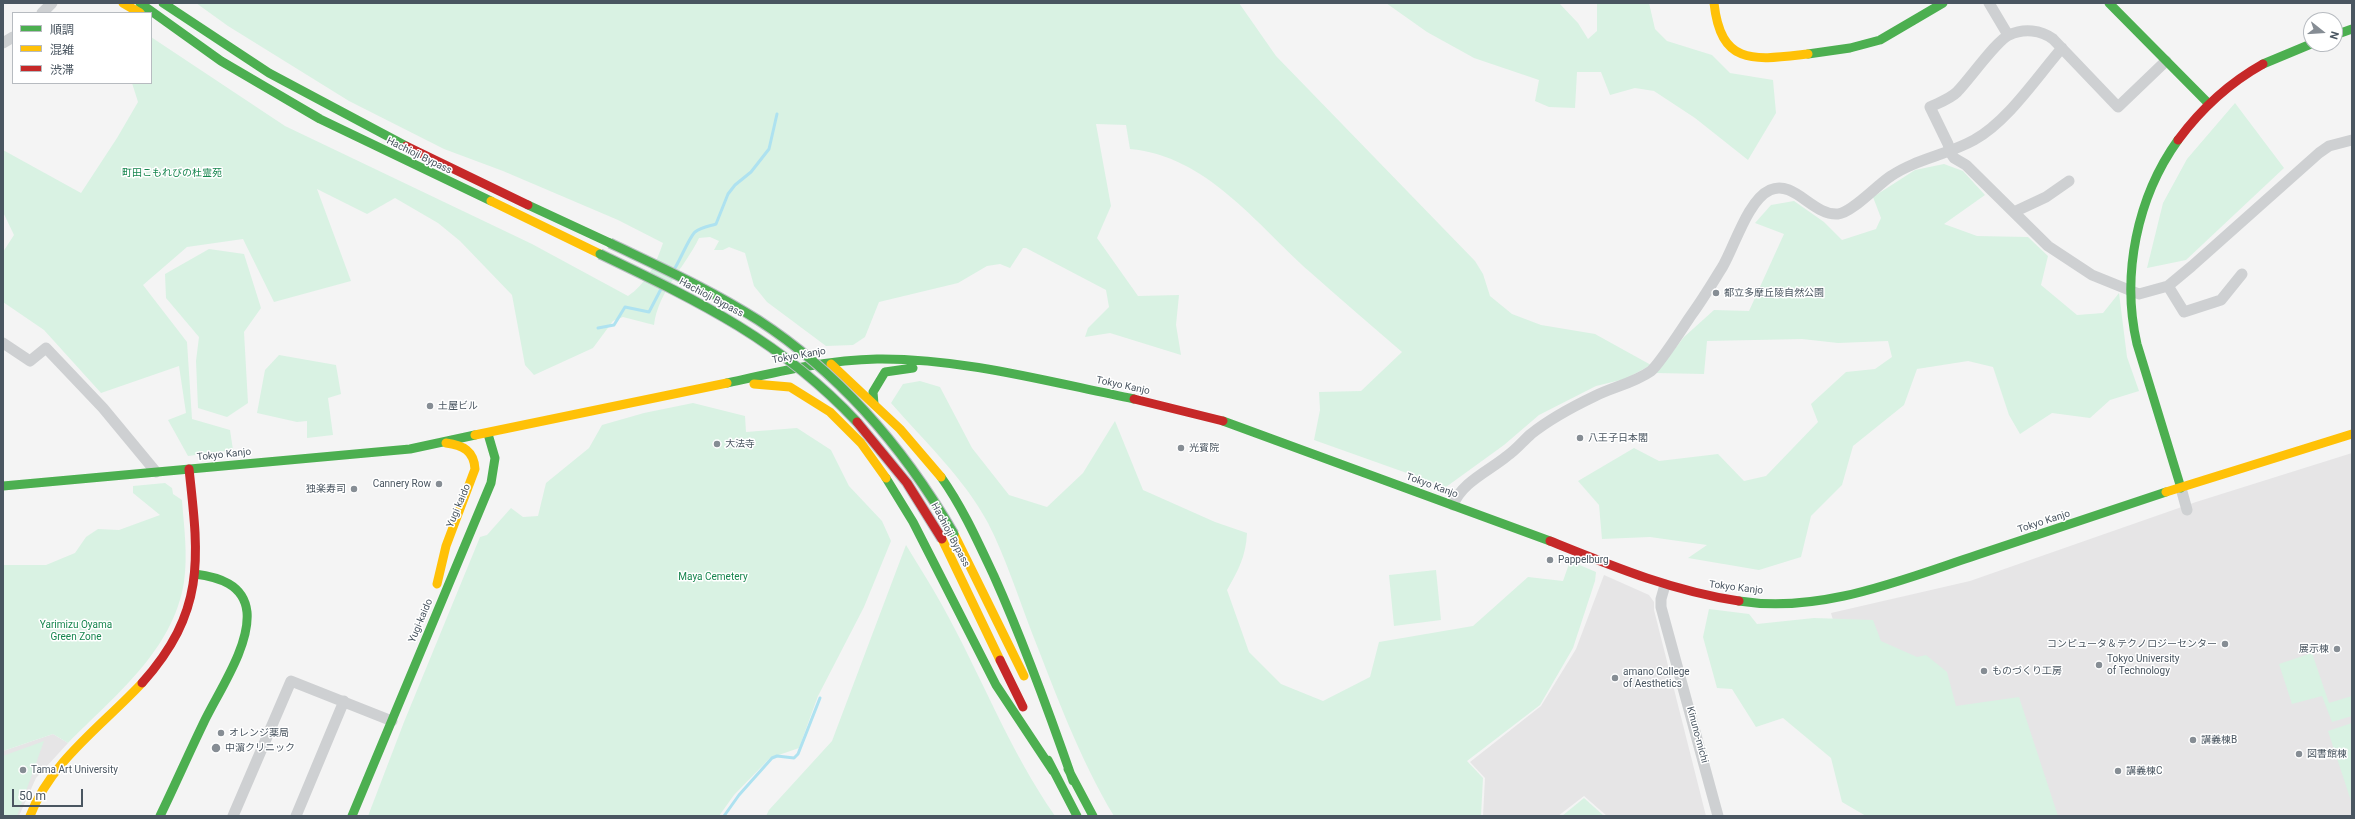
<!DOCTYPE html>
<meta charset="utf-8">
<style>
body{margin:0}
#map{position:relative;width:2355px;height:819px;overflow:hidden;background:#f4f4f4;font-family:Roboto,"Noto Sans JP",sans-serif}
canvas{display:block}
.frame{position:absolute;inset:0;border:4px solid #4a5661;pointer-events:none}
.legend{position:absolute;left:12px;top:12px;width:140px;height:72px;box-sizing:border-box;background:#fff;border:1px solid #b7bbc0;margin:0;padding:5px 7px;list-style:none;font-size:12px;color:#4a5661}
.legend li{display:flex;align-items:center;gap:8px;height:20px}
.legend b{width:20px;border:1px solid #b7bbc0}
.north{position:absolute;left:2303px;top:12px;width:40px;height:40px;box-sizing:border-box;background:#fff;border:1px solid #b7bbc0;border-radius:50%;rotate:107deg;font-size:11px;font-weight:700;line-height:16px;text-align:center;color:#4a5661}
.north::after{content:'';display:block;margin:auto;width:14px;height:18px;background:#868d94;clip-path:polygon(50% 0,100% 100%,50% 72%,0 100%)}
.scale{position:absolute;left:12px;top:789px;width:71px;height:18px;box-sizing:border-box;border:2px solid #4a5661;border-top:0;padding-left:5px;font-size:12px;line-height:14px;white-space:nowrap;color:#4a5661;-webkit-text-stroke:3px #fff;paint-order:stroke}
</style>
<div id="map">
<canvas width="2355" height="819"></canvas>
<div class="frame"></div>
<ul class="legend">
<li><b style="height:5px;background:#4caf50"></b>順調</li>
<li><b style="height:5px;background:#ffc107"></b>混雑</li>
<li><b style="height:5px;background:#c62828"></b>渋滞</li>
</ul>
<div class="north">N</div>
<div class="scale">50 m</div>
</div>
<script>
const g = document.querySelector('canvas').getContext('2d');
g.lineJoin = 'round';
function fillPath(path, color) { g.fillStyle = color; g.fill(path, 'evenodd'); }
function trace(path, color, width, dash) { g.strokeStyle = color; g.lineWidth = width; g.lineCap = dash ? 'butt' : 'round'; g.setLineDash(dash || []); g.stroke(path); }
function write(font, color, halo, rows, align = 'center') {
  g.font = font + ' Roboto,"Noto Sans JP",sans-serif'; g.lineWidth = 3; g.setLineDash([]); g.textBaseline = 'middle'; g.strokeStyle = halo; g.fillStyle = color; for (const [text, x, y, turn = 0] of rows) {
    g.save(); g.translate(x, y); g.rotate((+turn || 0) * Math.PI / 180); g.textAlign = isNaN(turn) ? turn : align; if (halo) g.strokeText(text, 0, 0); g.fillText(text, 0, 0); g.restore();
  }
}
fillPath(new Path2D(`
 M2352,453v363h-427l-65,-98 -29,-105 139,-32 226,-79z
 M1604,575l45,20 5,7v8l52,206h-99l-23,-20 -26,20h-75l2,-38 -15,-16 71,-56 35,-57z
 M53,734l15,9 -32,35 -17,38h-16v-65z`), '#e6e5e6');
fillPath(new Path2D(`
 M196,3h1043l37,53 199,205 8,13 7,22 22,18 29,11 54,9 56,31 -26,14 -29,7 -57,29 -35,30 -58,42 -132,-47 6,-30 -1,-18 42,-1 41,-39c-31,-27 -62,-53 -92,-80 -54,-48 -103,-116 -180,-123l-4,-24 -30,-1 15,82 -14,32 41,58 41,-1 -3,30 5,30 -71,-22 -25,4 3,-9 21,-21 -3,-17 -80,-42h-3l-13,20 -10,-4 -13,2 -29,17 -79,19 -14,35 -12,8 -27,1 -59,-44 -13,-16 -9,-33 -16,-6 -6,3h-9l5,-9 -9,-4 -11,1c-14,29 -41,54 -45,87l-31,-8 -10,4 -20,27 -59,27 -9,-10 -13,-70 -52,-54 -22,-18 -43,-25 -28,16 -50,-25 34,92 -77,21 -31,-63 -56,8 -44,38 44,57 5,77 38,11 3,20 -45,6 -20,-36 18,-7 -7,-47 -78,27 -57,-63 -41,-28v-50l11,-17 -11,-23v-62l78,43 36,-55 21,-36 -6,-19h19v-46l134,89 247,118 96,52c18,-12 28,-32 35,-53l-45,-23 -115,-49 -59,-22 -95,-48 -121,-75z
 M1386,3h173l19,20 10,16 9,-8v-28h52l6,26 12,12 45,14 18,18 43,7 3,33 -28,47 -53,-42 -41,-27 -19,-3 -25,7 -9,-23h-24l-2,36 -26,-1 -14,-6 4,-21 -65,-22 -47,-26z
 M2235,103l49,65 -98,92 -39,8 16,-65 24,-44z
 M1944,164l19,7 22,24 -41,29 33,12 51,1 20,19 -7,29 36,30 26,-2 16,-20 8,64 12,34 -29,9 -20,18 -38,-5 -32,21 -11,-19 -16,-48 -25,-6 -51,8 -13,36 -51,41 -11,39 -31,31 -10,41 -42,13 -71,-12 19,-13 -57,-8 -48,2 -3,-34 -21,-24 56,-33 25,13 59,-7 26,27 22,-5 52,-54 -7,-18 35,-32 29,-3 17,-12 -4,-16 -50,2 -36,-4 -95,2 -3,33 -48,-1 28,-36 30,-27 35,1 35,-77 -29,-11 16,-18 23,-4 30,21 18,18 34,-11 5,-11 -8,-21 42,-27z
 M209,249l35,5 17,54 -17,24 4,71 -21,14 -29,-9 -2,-47 3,-24 -33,-39 -1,-24z
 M279,355l57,10 5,29 -13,4 5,37 -26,3v-17l-10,1 -40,-9 8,-43z
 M920,381l20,6 32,61 37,47 38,12 36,-34 32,-52 28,69 72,32 32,11c-1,23 -9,38 -20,57l22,62 32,32 42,17 47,-24 9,-35 94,-16 55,-49 35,4 7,-20 26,11 -1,9 -22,67 -33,57 -73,56 16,17 -2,38h-367c-34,-56 -58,-122 -82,-183 -14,-36 -26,-75 -44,-110 -24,-45 -64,-82 -97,-120l12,-19z
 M693,403l52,13 1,16 51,-4 34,22 18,36 33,35 9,20 -27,66 -46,89 -19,52 -29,10 -36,37 -15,21h-351l36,-94 76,-185 7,-2 24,-27 12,9 15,-1 8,-33 43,-35 13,-23 42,-12z
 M165,483l7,5 1,6 9,6c2,27 6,55 2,82 -11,69 -70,114 -116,161l-15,-9 -50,17v-186h43l29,-12 11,-16 12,-8 21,1 41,-15 -27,-22v-7z
 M906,545c12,20 25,40 36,60 39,70 67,145 113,211h-289l3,-6 63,-69z
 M1436,570l5,50 -47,6 -5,-51z
 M1709,609l40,5 8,10 57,-6 59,2 8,21 36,16 9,-2 21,17 9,34 63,-9 39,119h-192l-24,-14 -11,-44 -48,-40 -27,9 -24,-38 -15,-1 -14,-51z
 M2312,653l17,50 23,-7v20l-20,6 -10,-26 -30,8 -13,-40z
 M2352,723v81l-24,-73z
 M44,741l-27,75h-14v-60z
 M1584,798l20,18h-42z`), '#d9f2e3');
trace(new Path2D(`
 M675,268c5,-8 15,-32 20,-36 6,-5 15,-6 21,-8l12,-30 7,-9 16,-13 18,-23 8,-35
 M598,328l16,-3 11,-18 24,5 12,-23
 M724,816l15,-21 33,-37 5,-2 17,2 4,-4 22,-56`), '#aee2f0', 3);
trace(new Path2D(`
 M1989,3l19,32
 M42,13l10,-10
 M3,43l10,-6
 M2166,61l-48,46 -65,-68c-12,-9 -29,-11 -44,-4 -12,5 -40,45 -52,57 -7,7 -19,11 -27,15l18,37 2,8 4,6 12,7 82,81 44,29 47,19 29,-8 24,-20 127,-113 10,-7 23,-6
 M2014,212l32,-15 23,-16
 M2168,286l16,26 37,-12 21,-26
 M3,343l27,18 16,-13 57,60 53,64
 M2181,488l6,22
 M1453,505c9,-23 36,-34 54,-49 9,-6 16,-15 24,-22 20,-16 41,-27 64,-38 18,-9 39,-13 56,-25 10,-9 32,-44 41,-57 11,-15 21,-32 31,-48 12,-21 25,-66 47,-76 24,-11 43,26 68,24 14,-1 40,-30 53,-38 25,-17 56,-21 83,-36 34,-19 62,-62 88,-92
 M1665,585l-4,14v8l57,209
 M233,816l58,-135 101,40
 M296,816l48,-115`), '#ced0d2', 11);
trace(new Path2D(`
 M140,3l81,58 99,58 171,82
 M163,3l106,70 137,73
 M2109,3l100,101
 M2335,35l17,-6
 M1808,54l42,-6 30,-8 63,-37
 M2263,64l48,-20
 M2178,140c-41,57 -57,135 -41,204l44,144
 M528,205l82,38
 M727,383c50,-11 99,-23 150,-24 86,-1 172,23 257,40
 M874,404l-1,-12 12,-20 28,-4
 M1223,421l327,120
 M941,477c22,31 37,65 53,99 30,67 55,136 79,205
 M886,478l27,44 83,163 57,86
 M3,486l407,-37 65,-14
 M1739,601c81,13 162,-21 238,-46 63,-21 126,-42 189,-63
 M1048,760l29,56
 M1068,769l25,47
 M160,816c15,-31 29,-63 44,-94 15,-31 46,-76 43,-110 -3,-28 -29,-35 -52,-38
 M352,816l139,-333 4,-25 -7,-24`), '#4caf50', 9);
trace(new Path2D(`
 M123,3l17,10
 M1714,3c7,64 41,57 94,51
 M491,201l109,53
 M831,364l69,65 41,48
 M754,384l36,3 40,25 31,31 25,35
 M475,435l252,-52
 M2166,492l186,-58
 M954,534l70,142
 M942,539l58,121
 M437,584l9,-38 29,-77c-1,-18 -12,-24 -29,-26
 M30,816c21,-55 73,-91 112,-133`), '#ffc107', 9);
trace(new Path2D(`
 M2178,140c23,-31 51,-57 85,-76
 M406,146l122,59
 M1134,399l89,22
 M1550,541c62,25 122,50 189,60
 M1000,660l23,47
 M142,683c64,-72 57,-124 47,-214`), '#c62828', 9);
const fastBridge = new Path2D(`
 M610,243c50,24 101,47 148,77 83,54 146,128 196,214
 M600,254c100,48 180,86 257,168`);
const jamBridge = new Path2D(`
 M857,422l50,61 35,56`);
trace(fastBridge, '#b9bec3', 11, []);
trace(jamBridge, '#b9bec3', 11, []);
trace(fastBridge, '#4caf50', 9);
trace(jamBridge, '#c62828', 9);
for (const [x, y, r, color] of [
 [1716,293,4,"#868d94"],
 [430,406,4,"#868d94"],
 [1580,438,4,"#868d94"],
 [717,444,4,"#868d94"],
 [1181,448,4,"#868d94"],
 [439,484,4,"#868d94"],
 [354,489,4,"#868d94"],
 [1550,560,4,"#868d94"],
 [2225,644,4,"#868d94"],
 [2337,649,4,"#868d94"],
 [2099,665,4,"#868d94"],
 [1984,671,4,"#868d94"],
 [1615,678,4,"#868d94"],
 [221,733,4,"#868d94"],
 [2193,740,4,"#868d94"],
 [216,748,5,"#868d94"],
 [2299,754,4,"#868d94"],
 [23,770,4,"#868d94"],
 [2118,771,4,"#868d94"]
]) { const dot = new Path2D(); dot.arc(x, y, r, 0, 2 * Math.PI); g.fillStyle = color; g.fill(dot); trace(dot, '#fff', 1.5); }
write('10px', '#4a5661', '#fff', [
 ["Hachioji Bypass",419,156,26],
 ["Hachioji Bypass",711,298,28],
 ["Tokyo Kanjo",799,356,-10],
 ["Tokyo Kanjo",1123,386,12],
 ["Tokyo Kanjo",224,455,-6],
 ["Tokyo Kanjo",1432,486,20],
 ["Yugi kaido",459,506,-67],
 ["Tokyo Kanjo",2044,522,-18],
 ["Hachioji Bypass",950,535,62],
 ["Tokyo Kanjo",1736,588,7],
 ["Yugi-kaido",421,621,-67],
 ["Kinuno-michi",1697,735,75]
]);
write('10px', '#17864f', '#fff', [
 ["町田こもれびの杜霊苑",172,173],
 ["Maya Cemetery",713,577],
 ["Yarimizu Oyama",76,625],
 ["Green Zone",76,637]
]);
write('10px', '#4a5661', '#fff', [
 ["都立多摩丘陵自然公園",1724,293],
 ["土屋ビル",438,406],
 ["八王子日本閣",1588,438],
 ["大法寺",725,444],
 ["光賓院",1189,448],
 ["Cannery Row",431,484,"right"],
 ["独楽寿司",346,489,"right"],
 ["Pappelburg",1558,560],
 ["コンピュータ＆テクノロジーセンター",2217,644,"right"],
 ["展示棟",2329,649,"right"],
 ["Tokyo University",2107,659],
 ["of Technology",2107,671],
 ["ものづくり工房",1992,671],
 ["amano College",1623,672],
 ["of Aesthetics",1623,684],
 ["オレンジ薬局",229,733],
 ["講義棟B",2201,740],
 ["中濵クリニック",225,748],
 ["図書館棟",2307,754],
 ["Tama Art University",31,770],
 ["講義棟C",2126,771]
], 'left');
</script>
